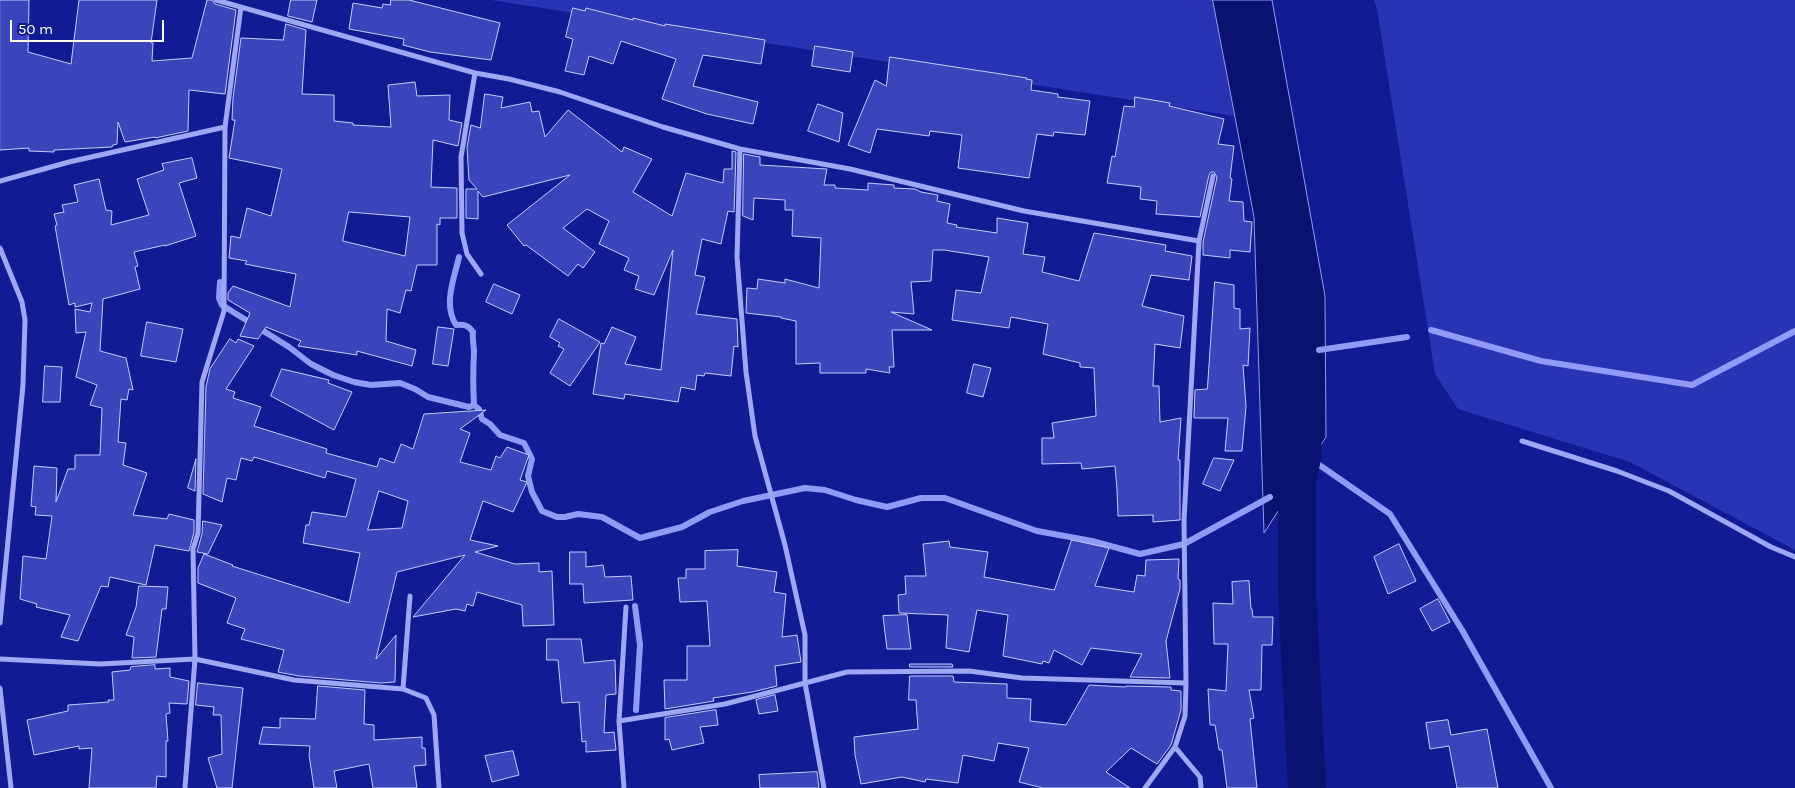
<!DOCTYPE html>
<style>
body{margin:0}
#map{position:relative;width:1795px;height:788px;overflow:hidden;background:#121b93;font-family:Karla,sans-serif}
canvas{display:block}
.scale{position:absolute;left:10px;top:20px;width:154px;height:22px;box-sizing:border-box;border:2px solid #fff;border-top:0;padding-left:6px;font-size:15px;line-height:18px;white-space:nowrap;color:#fff;-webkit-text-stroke:4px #121b93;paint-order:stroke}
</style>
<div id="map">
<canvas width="1795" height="788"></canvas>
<div class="scale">50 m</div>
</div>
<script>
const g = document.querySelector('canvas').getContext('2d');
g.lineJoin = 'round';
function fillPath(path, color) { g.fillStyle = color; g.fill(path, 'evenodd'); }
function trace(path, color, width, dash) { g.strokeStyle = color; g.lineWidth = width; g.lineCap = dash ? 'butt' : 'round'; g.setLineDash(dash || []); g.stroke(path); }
fillPath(new Path2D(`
 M491,0h722l21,116z
 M1374,0h421v550l-165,-88 -172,-53 -23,-35 -58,-365z`), '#2834b3');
const water = new Path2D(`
 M1213,0h59l53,296 1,141 -62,96 -10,-316z`);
fillPath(water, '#0b116f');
trace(water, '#919bf6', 1);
trace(new Path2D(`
 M459,257c-5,22 -16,47 -3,68 8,-1 12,0 17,7 -1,7 1,13 1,20 -1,18 -1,35 0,53
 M220,282l-1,16 3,7 67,42 22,17 22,11 21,7 17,3 29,-2 15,6 13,8 41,10 5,-2 5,4 3,10 8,5 10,11 24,8 8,16 -4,17 4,16 10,19 15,6h8l13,-3 24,3 38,21 42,-11 28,-15 33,-11 62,-13 20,2 31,10 31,7 34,-9h24l92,33 55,10 48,13 44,-10 86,-47
 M1431,330l110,31 151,24 103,-54
 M1319,350l88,-13
 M1305,455l85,59 72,116 89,158
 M635,606l5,39 -4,65`), '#919bf6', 6);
trace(new Path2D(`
 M1301,432l2,21 -6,28v111l10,196`), '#0b116f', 38);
const building = new Path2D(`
 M0,0h29l-1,52 43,12 8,-64h78l-6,43h2l-1,18 40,-3 15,-58h5l3,4 21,6 -11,84 -36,-4 -1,41 -33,7v-1l-30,5 -7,-20 -1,22 -4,1 -1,2 -58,3v2l-25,-1v-3l-29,2z
 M291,0h26l-5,22 -24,-6z
 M391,0h18l91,23 -9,37 -61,-8 -27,-7 1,-6 -55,-10 4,-26 29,5 1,-4 7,1z
 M573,8l12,3 1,-3 47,12v-2l32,8v-2l100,16 -4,24 -58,-9 -10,31 65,16 -5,22 -46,-10 -45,-15 14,-40 -55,-18 -8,23 -24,-8 -5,19 -19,-4 8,-32 -7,-2z
 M286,24l20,6 -4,64 32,1v26l19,2v2l38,2 -3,-42 27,-3 2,14 33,-1 -1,25 13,3 -4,23 -25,-6 -2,47 26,1v30h-17v7l-3,-1v41h-20l-6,26 -5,-1 -6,23 -13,-4 -1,32 30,9 -4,16 -55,-15v4l-59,-9 3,-5 -35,-14 -8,12 -18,-3 10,-23 -22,-13v-7l5,-7 57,21 6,-33 -51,-10 2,-3 -18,-3 2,-22 9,2 7,-30 24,8 11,-47 -53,-11 6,-38h-3l1,-22 8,-60 42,2zM349,212l61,5 -5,39 -62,-15z
 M815,46l38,6 -3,20 -38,-6z
 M890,57l137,21 -1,1 6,1 -1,10 27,4v3l32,4 -5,34 -31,-3 -1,4 -16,-2 -8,44 -71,-10 4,-33 -32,-4 -1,5 -52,-7 -7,24 -22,-8 27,-65 11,6z
 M485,94l18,3 -2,11 29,-6 2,10 7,-1 6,26 23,-27 54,42 2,-5 28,12 -19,33 39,24 14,-43 37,10 1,-14h8v-18l4,1 -2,60 -6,-1 -7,33 -19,-5 -7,36 10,2 -9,37 41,5 1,28 -4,-1 -3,30 -26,-3 -1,3 -7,-1 -2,15 -14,-3 -3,15 -53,-8 -1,5 -31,-5 8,-51 3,1 8,-17 24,10 -11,27 36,6 12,-120 -19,45 -19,-6 4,-13 -15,-6 5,-12 -30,-14 10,-23 -22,-12 -24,19 32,24 -12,16 -5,-4 -10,12 -42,-31 -2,1 -17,-21 63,-50 -87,22 -5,-6v28l-12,-1v-29h11l-8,-9 -2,-33 4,-22 9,3z
 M1135,97l35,6 -1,3 55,13 -6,25 16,2 -4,32 2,1 -3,22 14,1 1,19 8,1 -2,30 -20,-2v8l-27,-3v-13l14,-65 -3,-5h-3l-2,3 -9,42 -44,-3 1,-13 -17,-2 1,-12 -34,-4 5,-27 3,1 9,-51 10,1z
 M818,104l25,9 -4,29 -31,-11z
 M744,154l16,3v8l67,4 -3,16h11v3l33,2v-7l26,2v3l21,1 6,3 17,3 -1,6 13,3 -3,19 10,2 -1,2 41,6v-15l31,5 -5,31 22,3 -3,15 37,9 15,-48 72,12 -1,6 27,5 -3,24 -38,-5 -9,31 42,10 -4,32 -25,-4 -2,42h6l1,36 21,-4 -3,42h2v60l-27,2v-7l-35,1 -1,-27 -2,-23 -33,3 -1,-6 -39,1v-26h12l-2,-15 44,-7 -2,-48 -14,-1v-4l-37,-9 5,-30 -37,-7 -2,11 -57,-8 4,-30 25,3 8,-36 -45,-7h-11l-2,31 -20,1 3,32 -23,-2 41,18h-40l2,37h-5l1,6 -24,-4v4h-46v-10l-24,1v-43l-15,-3v-1l-35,-4 1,-25 10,1 1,-10 27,4v-4l34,9 2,-50 -29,-2 1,-26h-8v-10l-31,-2 -1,22 -10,-4z
 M192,158l5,20 -18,5 17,53 -31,10v-1l-31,7 4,14 -3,1 5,22 -37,10 -3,52 26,7 7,32 -4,-1 -2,11 -6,-1 -3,43 8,1 -3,22 24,8 -14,42 34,4 2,-5 25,6v12l-5,19 -34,-6 -9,40 -36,-8 -2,10 -7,-1 -23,55 -17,-4 9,-22 -34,-8 1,-3 -17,-5 3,-43 23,3 6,-43 -17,-1 1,-8 -5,-1 3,-40 23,2 -1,34 12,-33h7v-14h25l2,-47 -12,-3 7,-20 -21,-8 10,-45 -10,1 -1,-24 15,3 2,-9 -17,4v-4l-6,2 -14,-79 2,-1 -3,-11 10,-2 -2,-7 16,-3 -4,-17 25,-6 7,31 6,1 -1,14 38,-10 -12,-36 27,-9 -2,-6z
 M1215,282l19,3v23l6,1v20l10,-1 -2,38 -5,-1 3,41 -4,45h-17l3,-33h-34l1,-28 12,-1z
 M494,284l26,11 -8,19 -26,-12z
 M559,319l41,23 -30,44 -20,-13 14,-24 -6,-3 2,-3 -10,-6z
 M147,322l36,7 -7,33 -35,-6z
 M438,327l16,2 -6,37 -15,-2z
 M230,339l6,4 2,-4 16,7 -28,43 9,3 -2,6 28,9 -7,19 73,23 -1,4 51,14 3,-9 14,5 7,-19 12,5 11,-35 62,-4 -26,19 10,4 -10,29 31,8 5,-14 4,2 7,-11 22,8 -9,25 7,2 -14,30 -30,-11 -13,39 28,6 -23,6 40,12 24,-1v9l13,-1 2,54 -31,1 -1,-21 -45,-13 -4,14 -6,-2 -2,7 -9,-2 -43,8 52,-62 -68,17 -21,87 20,-24 -1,47 -14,1 -82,-7 -21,-4 6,-22 -43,-11 4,-10 -18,-6 9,-25 -38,-15v-15l6,-14 29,11 -1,1 117,37 11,-50 -57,-10 3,-18h3l3,-13 34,5 10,-38 -29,-8 -2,7 -71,-21 -2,4 -11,-3 -5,22 -9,-2 -5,24 -19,-8 3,-107 4,-18zM379,491l29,10 -6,27 -34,2z
 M974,364l17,4 -8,29 -16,-4z
 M45,366l17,1 -2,35h-17z
 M282,369l47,11 -1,3 24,9 -18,38 -63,-34z
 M1214,458l20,2 -14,31 -17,-7z
 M196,459l-1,32 -7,-3z
 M203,521l19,4 -14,29 -11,-2 5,-18z
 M1072,540l37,8 -14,38 39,6 3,-17 8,1 1,-16 33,-1 -1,20 2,1v9l-14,52 4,37 -40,-1 12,-23 -51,-6 -9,17 -28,-15 -5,13 -6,-2 -1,3 -39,-8 5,-41 -31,-5 -8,42 -23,-4 2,-33 -49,-2 -1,-18 8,-1 -1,-18h21l-3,-32 26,-3 1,6 38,5 -4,25 70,13z
 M1399,544l17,37 -28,13 -14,-37z
 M738,550l-1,16 40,6 -3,20 12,2 -4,43 15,-2 4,27 -26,4 2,20 -25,6 -39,6 1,3 -49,8 -1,-29h23v-34h23l-3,-45 -27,1 -2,-24h8v-9h19v-18z
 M570,552h16v15l17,-2 2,12 26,-1 2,24 -49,3 -1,-19h-13z
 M1249,581l2,28h1l1,8h20l-1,28h-10l-1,45h-12l5,28 -4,1 7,69h-30l-5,-38h-3l-4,-25h-5l-2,-36 18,2 2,-47h-14l-1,-41 20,1 -1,-22z
 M139,586l29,1 -2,22h-4l-6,48 -24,1 2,-21 -8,-2 10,-28z
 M1438,599l12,23 -18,9 -12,-22z
 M907,615l4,34h-24l-4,-33z
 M547,639h34l3,24 31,-3 1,34 -10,1 -2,38 10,-1 2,18 -30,2v-11l-4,1 -3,-40 -17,1 -4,-43h-11z
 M910,664h42l1,3h-43z
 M155,665v4l15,-1v9l19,4 -2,23 -18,-1 1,10 -4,1 2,27h-2v36l-9,-1 -1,12h-67l3,-40 -13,1v-3l-45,9 -7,-35 41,-9v-6l41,-3 -1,-2h6l-2,-28 18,-2 1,-3z
 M910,676h43l1,6 53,2v14l24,1 -1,22 36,4 23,-40 36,2 1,-1 45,1v3l10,1v19l-10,35 -14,19 -26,-16 -25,24 24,16h-87l-24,-6 10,-34 -31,-5 -4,18 -31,-6 -5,28 -32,-4 -1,3 -23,-5 -41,7 -6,-29 -1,-18 64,-8 -2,-29h-7z
 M198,683l45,5 -11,100h-15l-9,-30 14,-4 -1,-39h-8l1,-8 -18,-2z
 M318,686l47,4 -1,34 10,1v15l48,-3v11h3l1,17 -12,1 3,22h-44l-4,-24 -35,7 3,17h-23l-5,-33 1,-9 -51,-2 4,-17 17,1v-10l35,1z
 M775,695l3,16 -19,3 -3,-14z
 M716,710l2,15 -18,2 4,16 -32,7 -3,-11 -4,1v-22z
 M1448,720l3,15 36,-6 11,59h-41l-8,-42 -19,3 -4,-26z
 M513,751l6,24 -27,7 -7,-26z
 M817,772l2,16h-59l-1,-13z`);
fillPath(building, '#3b45bb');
trace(building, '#c7ccfd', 1);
trace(new Path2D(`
 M216,0l259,73 34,6 51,13 103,35 77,22 110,20 174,42 175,30
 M475,73l-14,84 1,76 5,21 14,20
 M740,149l-3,108 9,115 9,64 30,109 20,90v48l19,105
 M0,181l69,-19 156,-35
 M0,248l22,54 3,18 -2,65 -23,238
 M1522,441l95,30 52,20 102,56 24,10
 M0,659l100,5 95,-5 99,21 109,9 23,9 8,17 5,73
 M0,688l11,100
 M403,689l7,-93
 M619,721l106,-17 122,-32 122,-1 53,7 164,5
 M185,788l10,-129 -2,-110 5,-16 4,-151 22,-71 1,-184 16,-120
 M624,788l-5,-67 7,-114
 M1145,788l30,-41
 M1201,788l-1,-11 -25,-30 10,-31 1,-33 -2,-163 15,-279 14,-65`), '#a0a7f2', 5);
</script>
